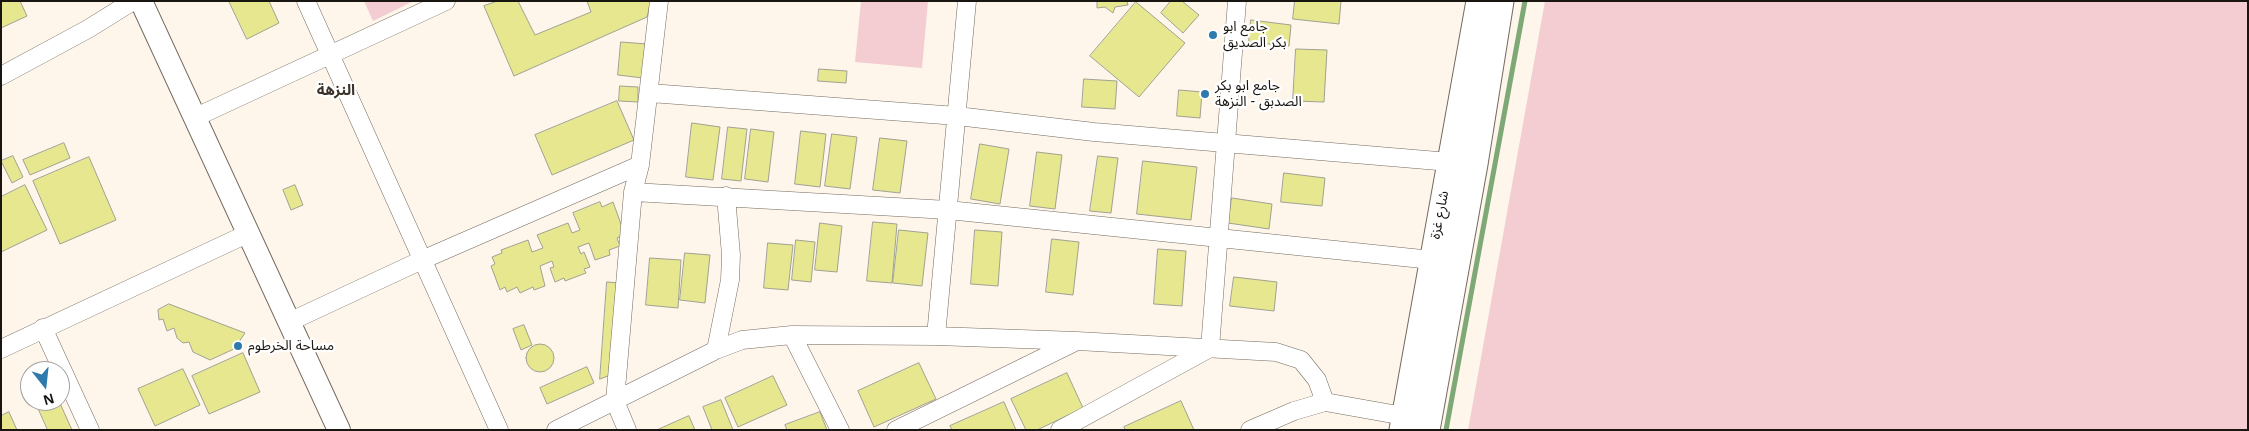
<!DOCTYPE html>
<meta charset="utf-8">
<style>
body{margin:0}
#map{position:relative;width:2249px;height:431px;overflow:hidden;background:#fef6eb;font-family:Arial,sans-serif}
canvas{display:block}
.frame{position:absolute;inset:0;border:2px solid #191511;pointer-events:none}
.north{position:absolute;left:20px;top:361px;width:50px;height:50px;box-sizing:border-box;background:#fff;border:1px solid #a3a1a0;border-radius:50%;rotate:164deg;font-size:14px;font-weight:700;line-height:20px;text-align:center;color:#191511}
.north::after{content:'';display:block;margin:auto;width:18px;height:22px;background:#2f7aad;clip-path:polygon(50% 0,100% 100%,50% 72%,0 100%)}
</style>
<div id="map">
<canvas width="2249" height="431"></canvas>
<div class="frame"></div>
<div class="north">N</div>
</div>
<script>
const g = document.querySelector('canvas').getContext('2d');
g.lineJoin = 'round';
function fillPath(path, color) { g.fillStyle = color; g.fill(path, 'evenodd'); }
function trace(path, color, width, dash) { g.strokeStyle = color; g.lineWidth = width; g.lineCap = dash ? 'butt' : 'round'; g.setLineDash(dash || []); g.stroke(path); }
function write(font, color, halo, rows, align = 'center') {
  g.font = font + ' Arial,"Noto Sans Arabic",sans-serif'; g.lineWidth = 4.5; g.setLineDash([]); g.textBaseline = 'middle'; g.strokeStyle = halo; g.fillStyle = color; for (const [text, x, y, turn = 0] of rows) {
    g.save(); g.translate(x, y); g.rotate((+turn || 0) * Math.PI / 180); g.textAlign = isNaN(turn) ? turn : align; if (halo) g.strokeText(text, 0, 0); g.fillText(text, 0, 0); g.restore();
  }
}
fillPath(new Path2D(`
 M364,1h50l-41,20z
 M861,1h67l-6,67 -67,-6z
 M1545,1h703v429h-780z`), '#f3cdd2');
trace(new Path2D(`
 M1446,430l79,-429`), '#7ea876', 5);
const building = new Path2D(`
 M1,1h19l7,15 -26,12z
 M229,1h40l10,22 -32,16z
 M498,1h20l17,34 56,-23 -4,-11h64l-4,16 -133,59 -30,-70z
 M1127,1l1,4 -13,2 -2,6 -8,-6 -8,1v-7z
 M1171,1h11l17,14 -16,18 -22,-20z
 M1295,1h46l-2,23 -46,-5z
 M1136,2l49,41 -46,54 -49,-41z
 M1251,20l40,5 -2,21 -40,-4z
 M621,42l26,2 -4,34 -25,-3z
 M1296,49l31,1 -3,52 -31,-1z
 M819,69l28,2 -1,12 -28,-2z
 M1084,79l33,2 -2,28 -33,-2z
 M620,86l18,1v15l-19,-1z
 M1179,90l23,2 -2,26 -23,-2z
 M617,101l17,39 -82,35 -17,-40z
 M692,123l28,4 -7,53 -27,-3z
 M728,127l19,2 -6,52 -19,-2z
 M751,129l23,3 -6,50 -23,-3z
 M801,131l25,3 -6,53 -25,-3z
 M832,134l25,3 -7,52 -25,-3z
 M880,138l27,3 -7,52 -27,-3z
 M64,143l6,15 -40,17 -7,-15z
 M980,144l29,5 -9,55 -29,-5z
 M1037,152l25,3 -7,54 -25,-3z
 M13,156l10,21 -11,6 -11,-22z
 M1098,156l20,2 -7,55 -21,-2z
 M89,157l27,63 -56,24 -27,-63z
 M1143,161l54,6 -6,53 -54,-6z
 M1284,173l41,5 -3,28 -41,-4z
 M25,185l22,45 -46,22v-55z
 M295,185l8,20 -12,5 -8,-20z
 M1232,198l40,6 -3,25 -41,-6z
 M600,202l2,5 11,-5 12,33 -8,3 3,8 -11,4 1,5 -15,5 -6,-17 -11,4 3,7 3,-2 6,15 -6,2 2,4 -21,8 -1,-3 -9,4 -5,-14 4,-1 -2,-6 -12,5 5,20 -11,4 -1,-3 -13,6 -3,-6 -10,5 -2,-5 -5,3 -9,-24 4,-2 -3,-7 10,-4 -1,-3 27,-10 4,12 11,-4 -6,-13 31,-12 4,10 8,-3 -7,-17z
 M873,222l24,2 -5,59 -25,-2z
 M820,223l22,3 -5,46 -22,-2z
 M899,230l29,3 -6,53 -29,-3z
 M975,230l27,2 -4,54 -27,-2z
 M1052,239l27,3 -6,53 -27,-3z
 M796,240l19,2 -4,40 -19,-2z
 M768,243l25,2 -5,45 -24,-2z
 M1158,249l28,2 -4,55 -28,-2z
 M685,253l25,2 -5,48 -25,-3z
 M650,258l31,2 -3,48 -32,-3z
 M1234,277l43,5 -3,29 -44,-5z
 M607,282l12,1 -6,91 -13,5z
 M169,304l76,29 -11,16 -24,11 -17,-8 -4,-10 -6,1 -6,-5 -3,-10 -7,3 -4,-12 -4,1 -1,-10z
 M524,325l8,20 -11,5 -8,-21z
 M526 358a14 14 0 1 1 28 0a14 14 0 1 1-28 0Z
 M243,353l17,39 -51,22 -17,-38z
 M919,363l17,36 -62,28 -16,-36z
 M587,367l7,16 -47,21 -7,-16z
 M183,369l17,36 -45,21 -17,-37z
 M1067,373l16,35 -46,22h-11l-15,-31z
 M773,376l14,29 -49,22 -13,-29z
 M721,400l12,30h-21l-9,-23z
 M35,401h24l13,29h-24z
 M1181,401l13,29h-69l-1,-3z
 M1004,402l12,28h-64l-2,-4z
 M9,412l8,18h-16v-14z
 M820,412l7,18h-40l-2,-5z
 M689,416l6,14h-38z`);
fillPath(building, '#e6e78e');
trace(building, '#a0a192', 1);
const minor = new Path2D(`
 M306,1l193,429
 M1,76l87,-47 45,-28
 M650,93l307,23 137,16 356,30
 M196,117l250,-116
 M633,192l315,18 484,50
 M289,322l133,-62 218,-95
 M43,328l47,102
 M792,335l48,95
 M936,336l31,-335
 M1,349l248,-116
 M716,350l14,-70 1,-25 -5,-59
 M556,430l160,-80 26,-10 50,-5 144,1 141,5 199,11 25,8 16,20 8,22
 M627,430l-12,-29 18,-209 7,-27 19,-164
 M896,430l179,-88
 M1060,430l150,-82 27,-347
 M1250,430l44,-19 31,-9 90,16`);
const tertiary = new Path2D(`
 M141,1l198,429`);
const secondary = new Path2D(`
 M1402,430l77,-429
 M1427,430l48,-266 26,-163`);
trace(minor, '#736a5f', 19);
trace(tertiary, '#736a5f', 24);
trace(secondary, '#736a5f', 27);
trace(minor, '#fff', 18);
trace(tertiary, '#fff', 22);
trace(secondary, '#fff', 25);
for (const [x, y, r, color] of [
 [1213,35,5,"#2f7aad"],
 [1205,94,5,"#2f7aad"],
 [238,346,5,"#2f7aad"]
]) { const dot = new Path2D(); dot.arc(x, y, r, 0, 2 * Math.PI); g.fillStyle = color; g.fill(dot); trace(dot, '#fff', 2); }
write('14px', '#191511', '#fff', [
 ["جامع ابو",1223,27],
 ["بكر الصديق",1223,43],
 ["جامع ابو بكر",1215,86],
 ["الصدبق - النزهة",1215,102],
 ["مساحة الخرطوم",248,346]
], 'left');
write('14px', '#191511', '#fff', [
 ["شارع غزة",1440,215,-79]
]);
write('bold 15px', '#3b3329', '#fff', [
 ["النزهة",336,91]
]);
</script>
